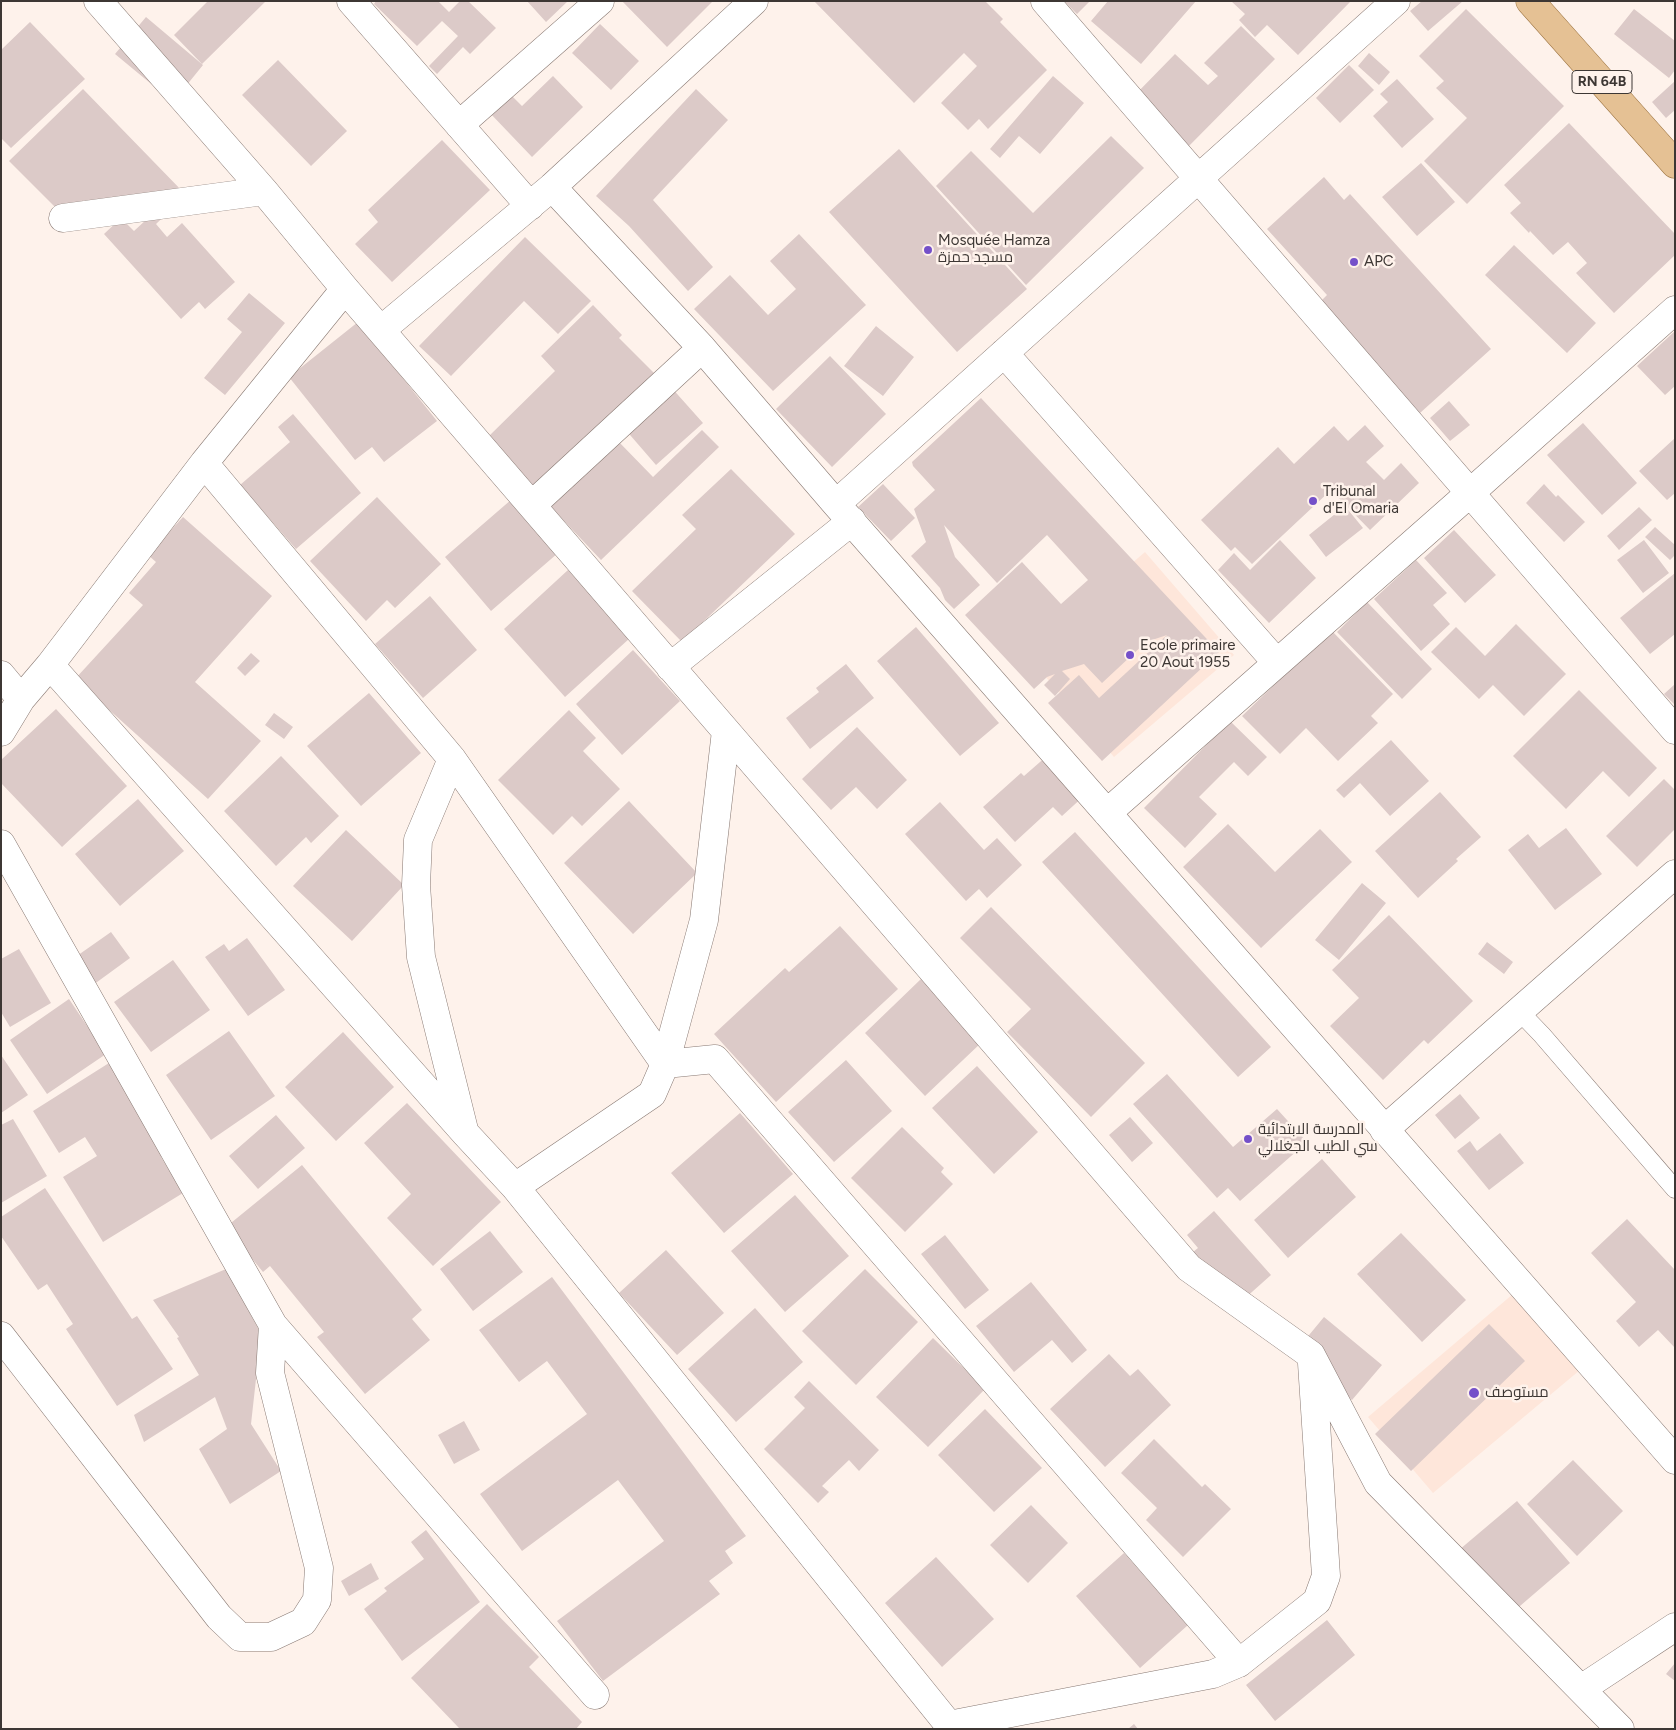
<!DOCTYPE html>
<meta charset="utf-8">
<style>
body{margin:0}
#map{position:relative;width:1676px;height:1730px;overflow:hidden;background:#fef2eb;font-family:Figtree,sans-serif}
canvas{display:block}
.frame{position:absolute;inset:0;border:2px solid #3d3734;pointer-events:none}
</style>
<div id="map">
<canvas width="1676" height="1730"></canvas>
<div class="frame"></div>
</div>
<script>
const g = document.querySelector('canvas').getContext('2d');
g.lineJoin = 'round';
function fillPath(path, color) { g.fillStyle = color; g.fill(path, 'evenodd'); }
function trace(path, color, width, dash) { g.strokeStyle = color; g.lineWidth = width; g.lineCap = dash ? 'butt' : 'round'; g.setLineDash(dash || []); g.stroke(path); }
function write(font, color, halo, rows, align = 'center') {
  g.font = font + ' Figtree,Cairo,sans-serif'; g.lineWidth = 5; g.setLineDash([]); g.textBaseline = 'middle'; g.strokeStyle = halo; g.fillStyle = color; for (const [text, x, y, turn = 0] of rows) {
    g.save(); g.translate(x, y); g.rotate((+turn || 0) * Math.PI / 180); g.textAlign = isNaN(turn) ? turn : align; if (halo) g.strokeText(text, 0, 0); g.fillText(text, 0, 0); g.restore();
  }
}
fillPath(new Path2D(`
 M1145,552l89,103 -120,102 -88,-103z
 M1513,1294l67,76 -147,123 -65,-76z`), '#fee6da');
fillPath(new Path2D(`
 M208,1h58l-64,63 -28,-29z
 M376,1h62l11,11 11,-11h8l28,27 -26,26 -7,-7 -26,27 -8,-8 29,-30 -16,-15 -25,25 -43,-42z
 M527,1h41l-22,21z
 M622,1h91l-46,46z
 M814,1h171l18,18 -3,3 47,48 -59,59 -9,-10 -11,11 -27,-27 36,-37 -13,-13 -50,50z
 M1064,1h26l-13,13z
 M1108,1h88l-55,63 -50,-43z
 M1231,1h120l-53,54 -31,-30 -12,12 -16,-17 6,-6z
 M1422,1h41l-35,30 -18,-20z
 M1466,9l98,97 -97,98 -43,-43 43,-43 -31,-30 8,-7 -25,-25z
 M1634,9l41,32v29l-6,8 -55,-44z
 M146,17l57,48 -30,37 -58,-48z
 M30,22l55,57 -74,69 -10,-10v-88z
 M600,24l39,37 -28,29 -39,-37z
 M1241,26l34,33 -89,90 -53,-52 42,-43 33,31 10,-9 -14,-13z
 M1369,53l21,19 -11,13 -21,-19z
 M278,60l69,71 -36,35 -69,-71z
 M1349,65l25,25 -34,33 -24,-25z
 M553,76l30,31 -51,50 -44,-46 20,-19 14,14z
 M1053,76l31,27 -44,51 -21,-18 -19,22 -10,-9z
 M1397,79l37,40 -32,29 -29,-32 15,-14 -8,-8z
 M1675,81v29l-9,8 -14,-16z
 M83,89l103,106 -30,29 11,13 15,-14 53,59 -30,27 -6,-7 -18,17 -77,-85 17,-16 13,13 13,-12 -15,-16 -23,22 -25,-25 -18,18 -57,-57z
 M696,89l32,31 -75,80 60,67 -25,24 -59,-65 -33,-30z
 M1569,123l106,111v21l-61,58 -38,-40 11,-10 -19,-21 -15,13 -23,-24 -1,2 -19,-20 11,-10 -17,-18z
 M1111,136l33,32 -118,117 -90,-99 35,-35 62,62z
 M442,140l48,50 -98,92 -37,-38 23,-22 -10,-12z
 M899,149l128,140 -70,63 -128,-140z
 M1421,163l34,39 -38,34 -35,-39z
 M1324,177l20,23 6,-6 141,155 -71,64 -100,-111 7,-7 -60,-66z
 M799,234l67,71 -93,86 -79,-82 36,-34 38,40 28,-26 -26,-28z
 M525,237l66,64 -33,33 -34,-33 -73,75 -32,-30z
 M1514,245l82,78 -29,30 -82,-78z
 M249,293l36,30 -60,72 -21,-17 38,-46 -15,-13z
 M593,305l29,30 -3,3 36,36 -117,116 -51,-52 68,-67 -14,-15z
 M358,322l79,99 -53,41 -12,-15 -17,13 -66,-83z
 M876,326l38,31 -31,39 -39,-30z
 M1675,331v55l-10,9 -28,-29z
 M830,356l56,58 -54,53 -56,-58z
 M670,386l33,37 -47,42 -32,-37z
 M981,398l238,254 -117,109 -54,-58 31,-28 20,23 68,-63 -21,7 -44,41 -18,-19 -22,7 8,8 -15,17 -11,-11 11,-11 -8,3 -13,12 -69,-74 57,-53 39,42 27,-24 -41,-45 -50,48 -53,-58 11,32 25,28 -26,24 -9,-9 -5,-12 -29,-32 15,-14 -12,-33 21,-19 -22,-24 -1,-4z
 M1449,401l21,24 -20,16 -20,-23z
 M293,414l68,79 -65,56 -56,-64 50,-43 -12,-15z
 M1583,423l54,60 -35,32 -55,-60z
 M1365,425l19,21 -18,16 18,18 17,-17 18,20 -49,47 -39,-40 -79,74 -17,-17 -4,4 -30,-31 77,-73 16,17 40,-38 14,15z
 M702,430l17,17 -118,113 -51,-54 68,-65 35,36z
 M1675,438v55l-8,7 -28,-29z
 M731,469l64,65 -113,108 -50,-51 64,-62 -14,-14z
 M883,484l32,34 -24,23 -33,-34z
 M1544,484l12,13 2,-2 27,27 -21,20 -38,-39z
 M377,497l64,67 -46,44 -8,-8 -21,21 -56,-60z
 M512,499l46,54 -67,58 -46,-54z
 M1345,506l18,22 -37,29 -17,-22z
 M1639,507l13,13 -33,30 -12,-14z
 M183,517l89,79 -77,86 66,59 -53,58 -133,-120 68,-74 -14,-12 27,-31 -8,-7z
 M1655,527l20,18v10l-5,5 -25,-23z
 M1454,530l42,45 -31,28 -41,-45z
 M1280,540l36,38 -47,45 -51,-53 16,-17 16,17z
 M1644,540l25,33 -26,20 -26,-33z
 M1416,560l31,33 -14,12 17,19 -29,27 -47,-52z
 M568,570l62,68 -65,59 -61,-68z
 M1675,573v61l-25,20 -30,-36z
 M430,596l47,54 -54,48 -48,-54z
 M1367,602l65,67 -30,30 -65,-67z
 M1516,624l50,50 -42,42 -31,-31 -14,14 -48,-47 25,-25 29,29z
 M916,627l83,96 -39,33 -83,-95z
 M1331,630l62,64 -22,22 7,7 -40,38 -32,-33 -26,26 -38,-38z
 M633,650l47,51 -58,54 -46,-51z
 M251,653l9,8 -15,15 -8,-8z
 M846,664l28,34 -64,51 -24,-31 33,-26 -3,-4z
 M1675,684v21l-11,-11z
 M1579,690l78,78 -28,29 -26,-26 -37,38 -53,-53z
 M369,693l52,60 -60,53 -54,-60z
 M56,709l71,77 -65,61 -61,-64v-23z
 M569,710l27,28 -13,13 37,38 -38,37 -10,-10 -19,19 -55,-55z
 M274,713l19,14 -9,12 -19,-14z
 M1230,721l37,36 -19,19 -14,-14 -35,35 18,17 -32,34 -41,-40z
 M857,727l50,53 -30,29 -21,-22 -25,23 -29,-31z
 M1391,740l38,41 -39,35 -30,-33 -16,15 -8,-8z
 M1048,755l37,40 -23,21 -9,-9 -38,35 -32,-35 38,-34 3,3z
 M281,756l58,60 -28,27 -5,-6 -30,29 -52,-55z
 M1664,779l11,11v39l-38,38 -31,-31z
 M1440,792l41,45 -25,22 2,2 -40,37 -43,-47z
 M138,799l46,52 -64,55 -45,-52z
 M629,801l68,72 -64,61 -69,-71z
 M940,802l44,48 13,-12 25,27 -35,33 -8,-9 -13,12 -61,-67z
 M1228,824l47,48 45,-43 32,33 -91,86 -78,-81z
 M1566,828l36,46 -47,36 -47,-60 20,-16 11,14z
 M346,830l58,55 -52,56 -59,-55z
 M1075,832l196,215 -33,30 -196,-215z
 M1362,883l24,20 -47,57 -24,-20z
 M991,907l154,156 -54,54 -84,-85 24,-23 -71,-71z
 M1389,915l84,86 -45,43 -4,-4 -41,40 -53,-54 29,-28 -27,-28z
 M840,926l58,63 -122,113 -62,-68 71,-66 4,4z
 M111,932l19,26 -37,27 -19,-27z
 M247,938l38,52 -37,26 -43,-59 19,-13 5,7z
 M1487,942l26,20 -9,12 -26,-20z
 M19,949l32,54 -41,24 -9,-15v-53z
 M173,960l37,50 -59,42 -37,-50z
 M921,979l61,63 -57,54 -60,-63z
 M69,999l37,55 -59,40 -37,-54z
 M229,1031l46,65 -64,44 -45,-65z
 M343,1032l51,55 -58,54 -51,-54z
 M1,1055l27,40 -27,18z
 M846,1060l46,51 -58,51 -46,-50z
 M109,1063l57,91 -5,3 22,36 -80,49 -40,-65 34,-21 -12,-19 -26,16 -26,-42z
 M977,1066l61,66 -44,42 -62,-66z
 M1167,1074l66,73 44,-38 30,33 -67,59 -12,-13 -11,10 -84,-94z
 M1460,1094l20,24 -25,21 -20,-24z
 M407,1103l94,99 -68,64 -46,-48 24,-24 -47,-51z
 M740,1113l53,61 -69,59 -53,-60z
 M276,1115l29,33 -47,41 -29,-33z
 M1130,1117l23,26 -21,19 -23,-27z
 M13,1119l34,57 -46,27v-78z
 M902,1127l42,41 -3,4 12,12 -48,48 -54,-54z
 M1500,1133l24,30 -35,27 -32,-39 13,-10 7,10z
 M1322,1159l34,38 -68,61 -34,-38z
 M302,1165l120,145 -10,9 18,21 -65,54 -48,-57 7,-5 -54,-66 -7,6 -37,-45z
 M45,1188l87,131 5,-3 36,53 -56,37 -51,-77 7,-5 -26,-40 -9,6 -37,-54v-19z
 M795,1195l54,61 -64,56 -54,-61z
 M1214,1211l57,64 -37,33 -46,-52 10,-8 -11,-13z
 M1627,1219l48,51v78l-17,-18 -19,17 -23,-26 20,-19 -45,-49z
 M490,1231l33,41 -50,39 -33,-42z
 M1401,1233l65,67 -44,42 -65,-68z
 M945,1235l44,55 -24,19 -44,-55z
 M666,1250l58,63 -47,42 -58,-62z
 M226,1269l35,65 -10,90 30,47 -51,33 -31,-55 28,-20 -12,-32 -71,45 -10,-27 65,-40 -22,-37 2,-1 -26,-37z
 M865,1269l53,53 -62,63 -54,-54z
 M552,1277l194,259 -21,15 8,12 -24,18 11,13 -117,87 -46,-60 107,-80 -46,-61 -96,71 -42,-57 107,-80 -40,-53 -28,21 -40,-52z
 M1031,1282l56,68 -15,13 -20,-23 -38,32 -38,-46z
 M755,1308l48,54 -67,60 -48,-53z
 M1324,1317l58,48 -30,35 -57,-48z
 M1489,1324l36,37 -114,110 -36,-37z
 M933,1338l52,51 -57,58 -52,-50z
 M1109,1354l21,22 8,-7 33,36 -66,62 -55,-58z
 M809,1381l70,69 -20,21 -10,-11 -27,26 7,6 -11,11 -54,-54 41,-41 -11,-11z
 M985,1409l57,59 -48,44 -56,-57z
 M464,1421l16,29 -26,14 -16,-29z
 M1154,1439l48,48 3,-3 26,25 -48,48 -37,-37 11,-12 -36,-35z
 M1573,1460l50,51 -46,45 -50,-52z
 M1517,1501l53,62 -57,49 -54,-62z
 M1031,1505l37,38 -40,40 -38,-38z
 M426,1530l54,72 -78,59 -38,-52 23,-18 -3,-3 40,-29 -13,-17z
 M1124,1553l64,72 -48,43 -64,-72z
 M936,1557l58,62 -52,48 -57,-64z
 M371,1563l8,16 -30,17 -8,-15z
 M487,1604l52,53 -10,10 53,55 -6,7h-118l1,-1 -48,-50z
 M1327,1620l28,35 -80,66 -29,-36z
 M1675,1663v18l-9,-7z
 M1134,1724l4,5h-10z`), '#dccac8');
const service = new Path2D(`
 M1519,1011l23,24 133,154`);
const minor = new Path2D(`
 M98,1l166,190 81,98 844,979 122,87 67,128 242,246
 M351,1l179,205
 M1045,1l630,729
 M459,125l141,-124
 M552,187l150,161 134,156 839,956
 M63,218l201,-27
 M381,330l171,-143 202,-186
 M1004,353l273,310
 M204,463l248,296 213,305 50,-5 524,604
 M836,504l560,-503
 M532,505l170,-157
 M50,665l415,468 50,54 434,538 264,-51 26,-11 78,-62 9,-25 -14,-213
 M670,667l182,-146
 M1,675l20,24
 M1,732l20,-33 29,-34 154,-202 141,-174
 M452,759l-34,81 -2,45 5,72 43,173
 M1107,813l363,-320 205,-183
 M1,844l272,481 -3,48 49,195 -2,32 -14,22 -32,15h-31l-21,-20 -218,-281
 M1384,1130l291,-256
 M515,1187l137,-93 13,-30 39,-144 22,-189
 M273,1325l322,370
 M1581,1689l94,-62`);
const primary = new Path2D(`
 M1530,1l145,163`);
trace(service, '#887973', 19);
trace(minor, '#887973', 29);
trace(primary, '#9e7644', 29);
trace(service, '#fff', 18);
trace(minor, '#fff', 28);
trace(primary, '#e5c194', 28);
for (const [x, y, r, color] of [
 [928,250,5,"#7450c9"],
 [1354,262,5,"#7450c9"],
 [1313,501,5,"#7450c9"],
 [1130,655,5,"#7450c9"],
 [1248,1139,5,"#7450c9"],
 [1474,1393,6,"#7450c9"]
]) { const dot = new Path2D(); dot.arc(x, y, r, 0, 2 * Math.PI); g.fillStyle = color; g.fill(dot); trace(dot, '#fef2eb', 2); }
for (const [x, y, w] of [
 [1602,82,60]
]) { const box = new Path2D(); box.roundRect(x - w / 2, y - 11.5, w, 23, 4); g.fillStyle = '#fef2eb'; g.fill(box); trace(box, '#3d3734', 1); }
write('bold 14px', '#3d3734', null, [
 ["RN 64B",1602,82]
]);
write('15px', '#3d3734', '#fef2eb', [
 ["Mosquée Hamza",938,241],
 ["مسجد حمزة",938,258],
 ["APC",1364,262],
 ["Tribunal",1323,492],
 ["d'El Omaria",1323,509],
 ["Ecole primaire",1140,646],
 ["20 Aout 1955",1140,663],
 ["المدرسة الابتدائية",1258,1130],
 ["سي الطيب الجغلالي",1258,1147],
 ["مستوصف",1485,1393]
], 'left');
</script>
